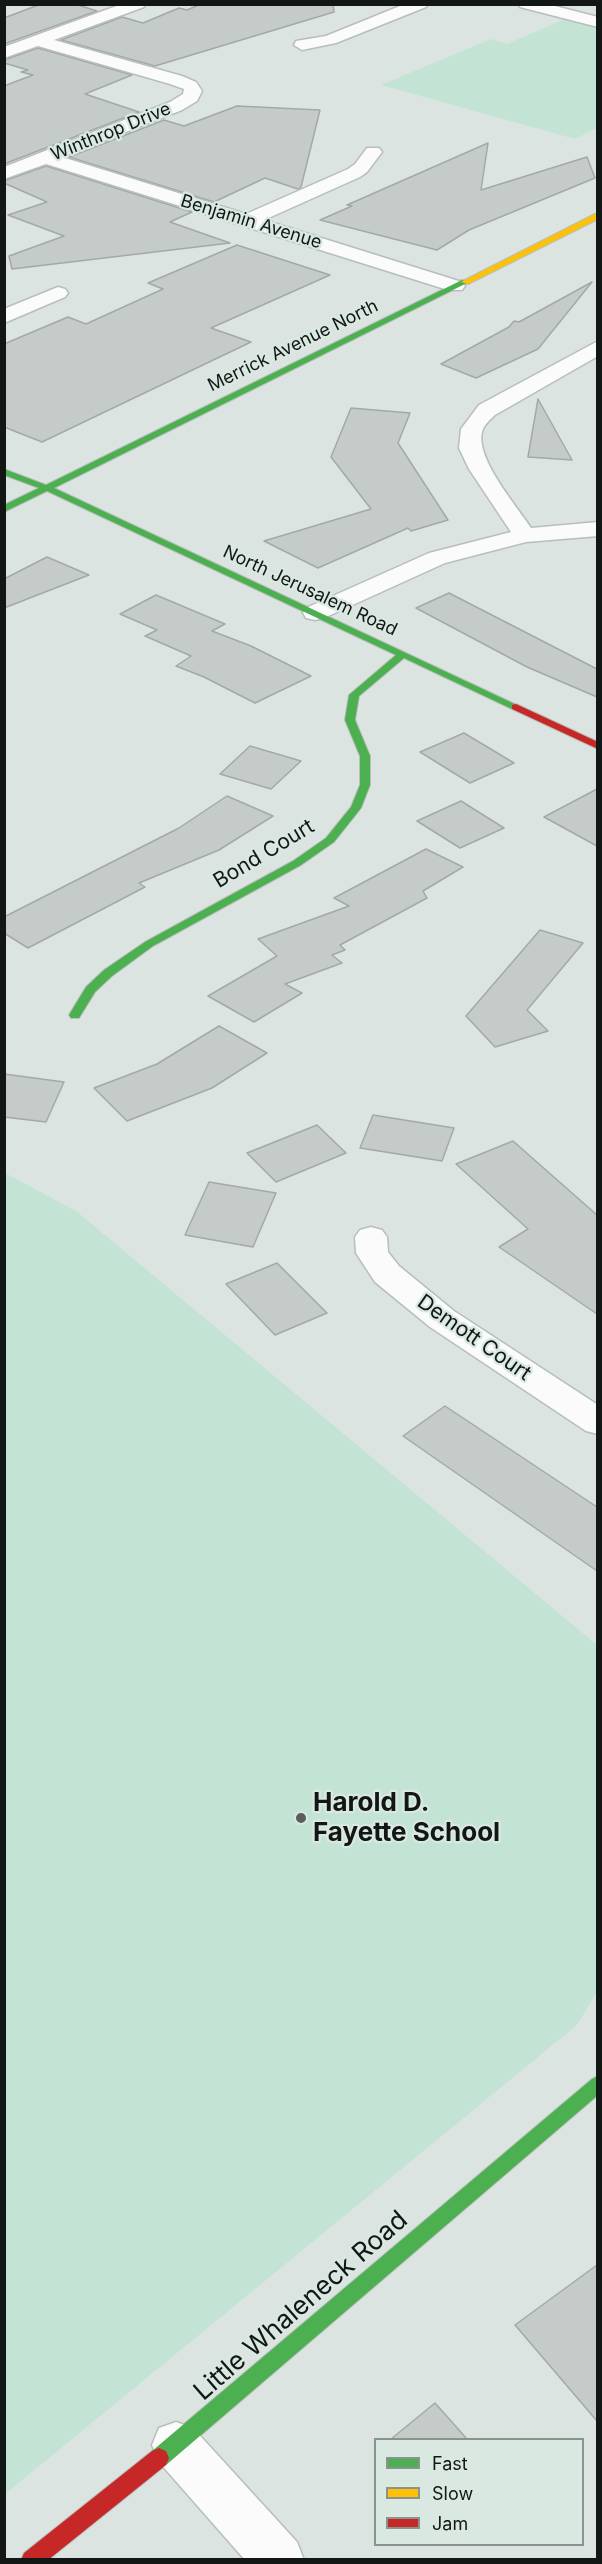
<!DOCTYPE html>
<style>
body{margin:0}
#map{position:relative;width:602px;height:2564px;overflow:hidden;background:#dce4e1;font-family:Inter,sans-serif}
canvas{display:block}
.frame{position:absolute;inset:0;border:6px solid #121715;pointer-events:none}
.legend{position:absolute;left:374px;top:2438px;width:210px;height:108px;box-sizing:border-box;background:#d9e8e1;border:2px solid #89948f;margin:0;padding:8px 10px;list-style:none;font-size:18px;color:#121715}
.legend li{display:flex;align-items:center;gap:12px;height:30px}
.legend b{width:30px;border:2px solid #89948f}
</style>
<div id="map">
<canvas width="602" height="2564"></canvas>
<div class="frame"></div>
<ul class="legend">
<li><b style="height:8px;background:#4caf50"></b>Fast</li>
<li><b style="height:8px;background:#ffc107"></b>Slow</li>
<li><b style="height:8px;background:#c62828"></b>Jam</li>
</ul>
</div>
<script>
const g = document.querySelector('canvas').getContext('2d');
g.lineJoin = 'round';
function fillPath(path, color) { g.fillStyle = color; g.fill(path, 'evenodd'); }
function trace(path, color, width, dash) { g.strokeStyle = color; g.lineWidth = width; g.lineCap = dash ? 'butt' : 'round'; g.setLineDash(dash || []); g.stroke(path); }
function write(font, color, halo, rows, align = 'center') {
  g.font = font + ' Inter,sans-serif'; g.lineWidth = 4.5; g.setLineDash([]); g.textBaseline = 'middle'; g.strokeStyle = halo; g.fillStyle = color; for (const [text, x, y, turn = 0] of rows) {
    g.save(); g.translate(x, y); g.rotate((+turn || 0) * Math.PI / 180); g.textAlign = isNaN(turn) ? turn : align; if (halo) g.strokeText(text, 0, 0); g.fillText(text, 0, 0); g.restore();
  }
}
fillPath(new Path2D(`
 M572,16l25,6v106l-22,11 -194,-54 110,-46 16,5z
 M5,1173l71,38 521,434 1,345 -21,35 -572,469z`), '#c3e3d5');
const building = new Path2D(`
 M41,4h34l22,7 -93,33v-26z
 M201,4h132l1,8 -179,54 -94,-26 61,-23 21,6 36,-15 8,2z
 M38,48l94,27 -47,19 54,18 -135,52v-78l29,-11 -12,-3 7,-2 -24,-7v-3z
 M237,106l83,4 -19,77 -3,2 -33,-11 -51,24 -145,-45 95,-37 20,6z
 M488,143l-7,47 106,-33 8,21 -126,52 -32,20 -117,-30 32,-14 -5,-1z
 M46,166l146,46 -22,10 60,21 -218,26 -3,-13 55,-20 -56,-21 39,-13 -43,-19v-2z
 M237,245l93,30 -119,53 40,14 -209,100 -38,-15v-83l64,-27 18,7 77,-35 -15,-6z
 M592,282l-54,67 -62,29 -35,-14 68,-37 5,-6 5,1z
 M538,399l34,61 -44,-3z
 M351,408l59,5 -12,30 50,77 -37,11 -3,-3 -90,40 -54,-27 107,-32 -40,-52z
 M47,557l42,18 -85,33v-29z
 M449,593l148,76v28l-70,-30 -111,-59z
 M156,595l69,29 -13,7 39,15 60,30 -56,27 -51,-26 -28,-11 15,-10 -46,-20 12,-6 -37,-16z
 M464,733l50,30 -44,20 -50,-31z
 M250,746l51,15 -30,28 -51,-15z
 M597,789v57l-53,-29z
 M227,796l46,20 -54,34 -80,33 6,4 -117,61 -24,-15v-16l175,-89z
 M461,801l43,27 -44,20 -43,-27z
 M426,849l37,18 -40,24 4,7 -87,47 5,5 -13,5 10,8 -57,21 17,9 -48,29 -46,-26 69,-40 -19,-17 91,-33 -15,-8z
 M540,930l43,13 -56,67 21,21 -53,16 -29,-31z
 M219,1026l48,27 -55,35 -85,33 -33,-33 63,-24z
 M4,1074l60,8 -18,40 -42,-5z
 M373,1115l81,13 -12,33 -82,-13z
 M317,1125l29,28 -70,29 -29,-29z
 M513,1141l84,74v99l-98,-67 29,-18 -72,-65z
 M209,1182l67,11 -23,54 -68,-12z
 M277,1263l50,50 -52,22 -49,-51z
 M445,1406l152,101v64l-194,-135z
 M597,2265v156l-82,-96z
 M435,2403l32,36h-76z`);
fillPath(building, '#c5cbc9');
trace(building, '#a3a9a7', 1.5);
const street = new Path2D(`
 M122,4h24l-2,3 -90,33 128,36 14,6 6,9 -5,10 -15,9 -120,47 184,57 102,-45 7,-5 12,-16h12l3,4 -15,20 -7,5 -96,43 198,62 3,4 -3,4h-14l-402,-126 -42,15v-12l166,-65 13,-8 1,-5 -14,-5 -132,-38 -34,12v-11z
 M405,4h23l-2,3 -90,36 -34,7 -8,-5 2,-4 30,-5z
 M518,4h29l51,13v10l-78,-20z
 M58,287l7,2 3,4 -3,4 -61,26v-14z
 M598,341v15l-103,59c-4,4 -10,9 -12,14 -11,26 34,77 48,99l67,-6v14l-72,6 -81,21 -121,55 -9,2 -9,-2 -3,-5 3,-5 123,-55 82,-21 -42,-63 -10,-21 2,-19 18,-24z
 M371,1227l11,3 5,7 1,15 11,14 55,45 144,94v29l-12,-3 -156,-104 -55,-45 -19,-29 -1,-16 5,-7z
 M176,2422l17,6 104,114 7,18h-59l-86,-98 -7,-17 7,-17z`);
const fast = new Path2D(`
 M462,280l7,2 -415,206 467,219 -1,2h-8l-108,-51 -45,38 -4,24 15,36v29l-9,23 -27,34 -33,23 -148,81 -41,30 -17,16 -16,26h-8l-2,-3 17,-28 18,-17 41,-28 148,-81 33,-23 25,-31 9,-22v-29l-15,-36 4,-25 47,-40 -349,-164 -43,21v-7l35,-17 -35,-13v-6l42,16z
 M598,2076v19l-432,370 -7,3 -7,-3 -3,-7 3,-7 440,-372z`);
const slow = new Path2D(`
 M595,214h3v5l-130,65 -7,-2z`);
const jam = new Path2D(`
 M516,704l82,38v7l-86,-40v-4z
 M159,2448l7,3 3,7 -3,7 -118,95h-27l3,-7 128,-102z`);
trace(street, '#b7bebb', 3);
trace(fast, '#b7bebb', 2);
trace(slow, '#b7bebb', 2);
trace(jam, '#b7bebb', 2);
fillPath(street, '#fafbfa');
fillPath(fast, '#4caf50');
fillPath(slow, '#ffc107');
fillPath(jam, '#c62828');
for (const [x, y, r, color] of [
 [301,1818,6,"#595f5c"]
]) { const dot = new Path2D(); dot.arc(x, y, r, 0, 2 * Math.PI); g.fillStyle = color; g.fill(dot); trace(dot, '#d9e8e1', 2); }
write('18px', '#121715', '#d9e8e1', [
 ["Winthrop Drive",111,132,-22],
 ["Benjamin Avenue",251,222,17],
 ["Merrick Avenue North",293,346,-26],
 ["North Jerusalem Road",310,591,25]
]);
write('21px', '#121715', '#d9e8e1', [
 ["Bond Court",264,854,-31],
 ["Demott Court",474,1338,35]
]);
write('bold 26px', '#121715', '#d9e8e1', [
 ["Harold D.",313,1803],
 ["Fayette School",313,1833]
], 'left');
write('26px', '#121715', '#d9e8e1', [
 ["Little Whaleneck Road",301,2306,-41]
]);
</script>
